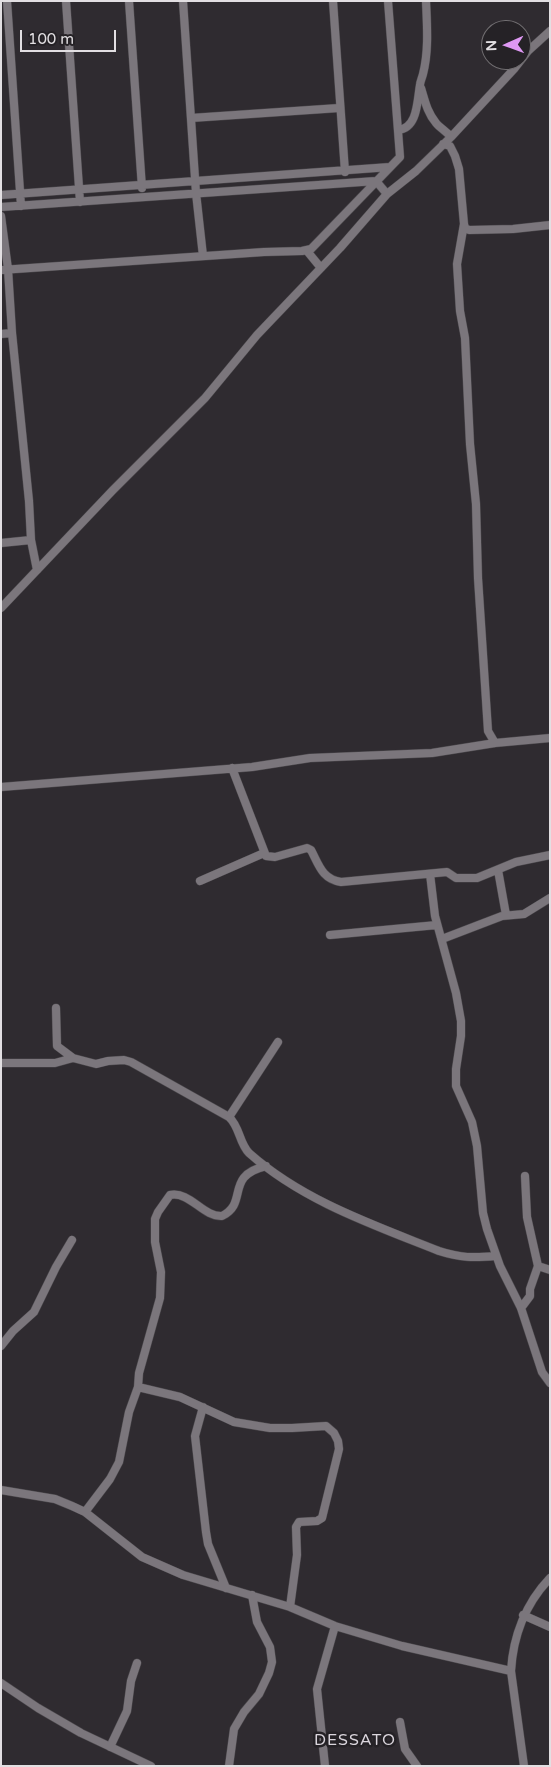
<!DOCTYPE html>
<style>
body{margin:0}
#map{position:relative;width:551px;height:1767px;overflow:hidden;background:#2f2b30;font-family:"Varela Round",sans-serif}
canvas{display:block}
.frame{position:absolute;inset:0;border:2px solid #e2dfe2;pointer-events:none}
.north{position:absolute;left:481px;top:20px;width:50px;height:50px;box-sizing:border-box;background:#252226;border:1px solid #716e71;border-radius:50%;rotate:268deg;font-size:14px;font-weight:700;line-height:20px;text-align:center;color:#e2dfe2}
.north::after{content:'';display:block;margin:auto;width:18px;height:22px;background:#de98f3;clip-path:polygon(50% 0,100% 100%,50% 72%,0 100%)}
.scale{position:absolute;left:20px;top:30px;width:96px;height:22px;box-sizing:border-box;border:2px solid #e2dfe2;border-top:0;padding-left:6px;font-size:15px;line-height:18px;white-space:nowrap;color:#e2dfe2;-webkit-text-stroke:4px #252226;paint-order:stroke}
</style>
<div id="map">
<canvas width="551" height="1767"></canvas>
<div class="frame"></div>
<div class="north">N</div>
<div class="scale">100 m</div>
</div>
<script>
const g = document.querySelector('canvas').getContext('2d');
g.lineJoin = 'round';
function trace(path, color, width, dash) { g.strokeStyle = color; g.lineWidth = width; g.lineCap = dash ? 'butt' : 'round'; g.setLineDash(dash || []); g.stroke(path); }
function write(font, color, halo, rows, align = 'center') {
  g.font = font + ' "Varela Round",sans-serif'; g.lineWidth = 5; g.setLineDash([]); g.textBaseline = 'middle'; g.strokeStyle = halo; g.fillStyle = color; for (const [text, x, y, turn = 0] of rows) {
    g.save(); g.translate(x, y); g.rotate((+turn || 0) * Math.PI / 180); g.textAlign = isNaN(turn) ? turn : align; if (halo) g.strokeText(text, 0, 0); g.fillText(text, 0, 0); g.restore();
  }
}
const minor = new Path2D(`
 M7,1l14,205
 M66,1l14,201
 M129,1l13,187
 M183,1l13,192 7,63
 M333,1l12,171
 M421,88c4,13 6,24 15,35 4,5 10,8 15,14
 M191,118l148,-10
 M398,130c20,-2 19,-29 22,-45 0,-3 2,-7 3,-11 6,-23 4,-49 3,-73
 M443,144l7,2 5,10 4,13 5,55 -7,40 3,47 5,27 5,106 6,60 2,74 10,153 7,12
 M1,195l389,-28
 M1,207l375,-26 11,13
 M1,216l7,53 4,64 17,168 2,39 6,30
 M464,224l1,4 4,2 44,-1 37,-4
 M307,251l14,17
 M1,270l263,-18 38,-1 9,-2 89,-92 -12,-156
 M1,334l11,-1
 M1,543l30,-3
 M1,608l112,-118 92,-92 52,-63 83,-87 47,-54 29,-23 35,-34 63,-68 14,-18 22,-20
 M232,768l34,88 9,1 32,-9 4,2c8,15 11,29 30,32l106,-10 9,6h21l39,-16 34,-7
 M1,787l251,-20 58,-9 122,-5 63,-10 55,-5
 M498,870l8,45
 M430,874l5,42 21,77 5,28v15l-5,33v17l16,36 5,24 6,67 4,16 13,37 21,42 21,64 8,11
 M200,881l64,-28
 M330,935l107,-10
 M442,939l60,-23 22,-2 26,-16
 M56,1008l1,38 16,12
 M1,1063h54l18,-5 23,6 12,-3 16,-1 7,2 98,55c11,10 10,26 20,36 54,48 125,72 190,98 22,7 34,7 57,5
 M229,1117l49,-75
 M538,1266l12,4
 M521,1308l9,-12v-7l8,-23 -11,-49 -2,-41
 M1,1346l12,-15 21,-19 22,-45 16,-27
 M138,1387l42,10 54,25 36,6h22l34,-2 8,7 4,8 1,8 -17,69 -5,3 -18,1 -3,5 1,28 -7,52
 M203,1407l-8,29 11,96 2,12 18,44
 M1,1490l54,9 17,7 13,6 57,45 41,18 107,32 45,19 67,20 109,25
 M85,1512l25,-33 9,-17 10,-50 9,-25 1,-14 21,-75 1,-26 -6,-30v-23l3,-7 12,-17c20,-4 33,22 52,21 27,-13 2,-40 44,-50
 M523,1615l27,12
 M1,1683l37,25 43,25 70,33
 M400,1722l5,27 12,17
 M110,1747l17,-36 4,-30 6,-18
 M229,1766l5,-37 10,-17 15,-18 10,-21 3,-11 -2,-15 -13,-25 -5,-27
 M325,1766l-8,-77 18,-63
 M524,1766l-13,-95c2,-35 15,-68 39,-93`);
trace(minor, '#4c494d', 9);
trace(minor, '#7b767c', 8);
g.letterSpacing = '1px';
write('16px', '#dad5dc', '#252226', [
 ["DESSATO",355,1741]
]);
g.letterSpacing = '0px';
</script>
